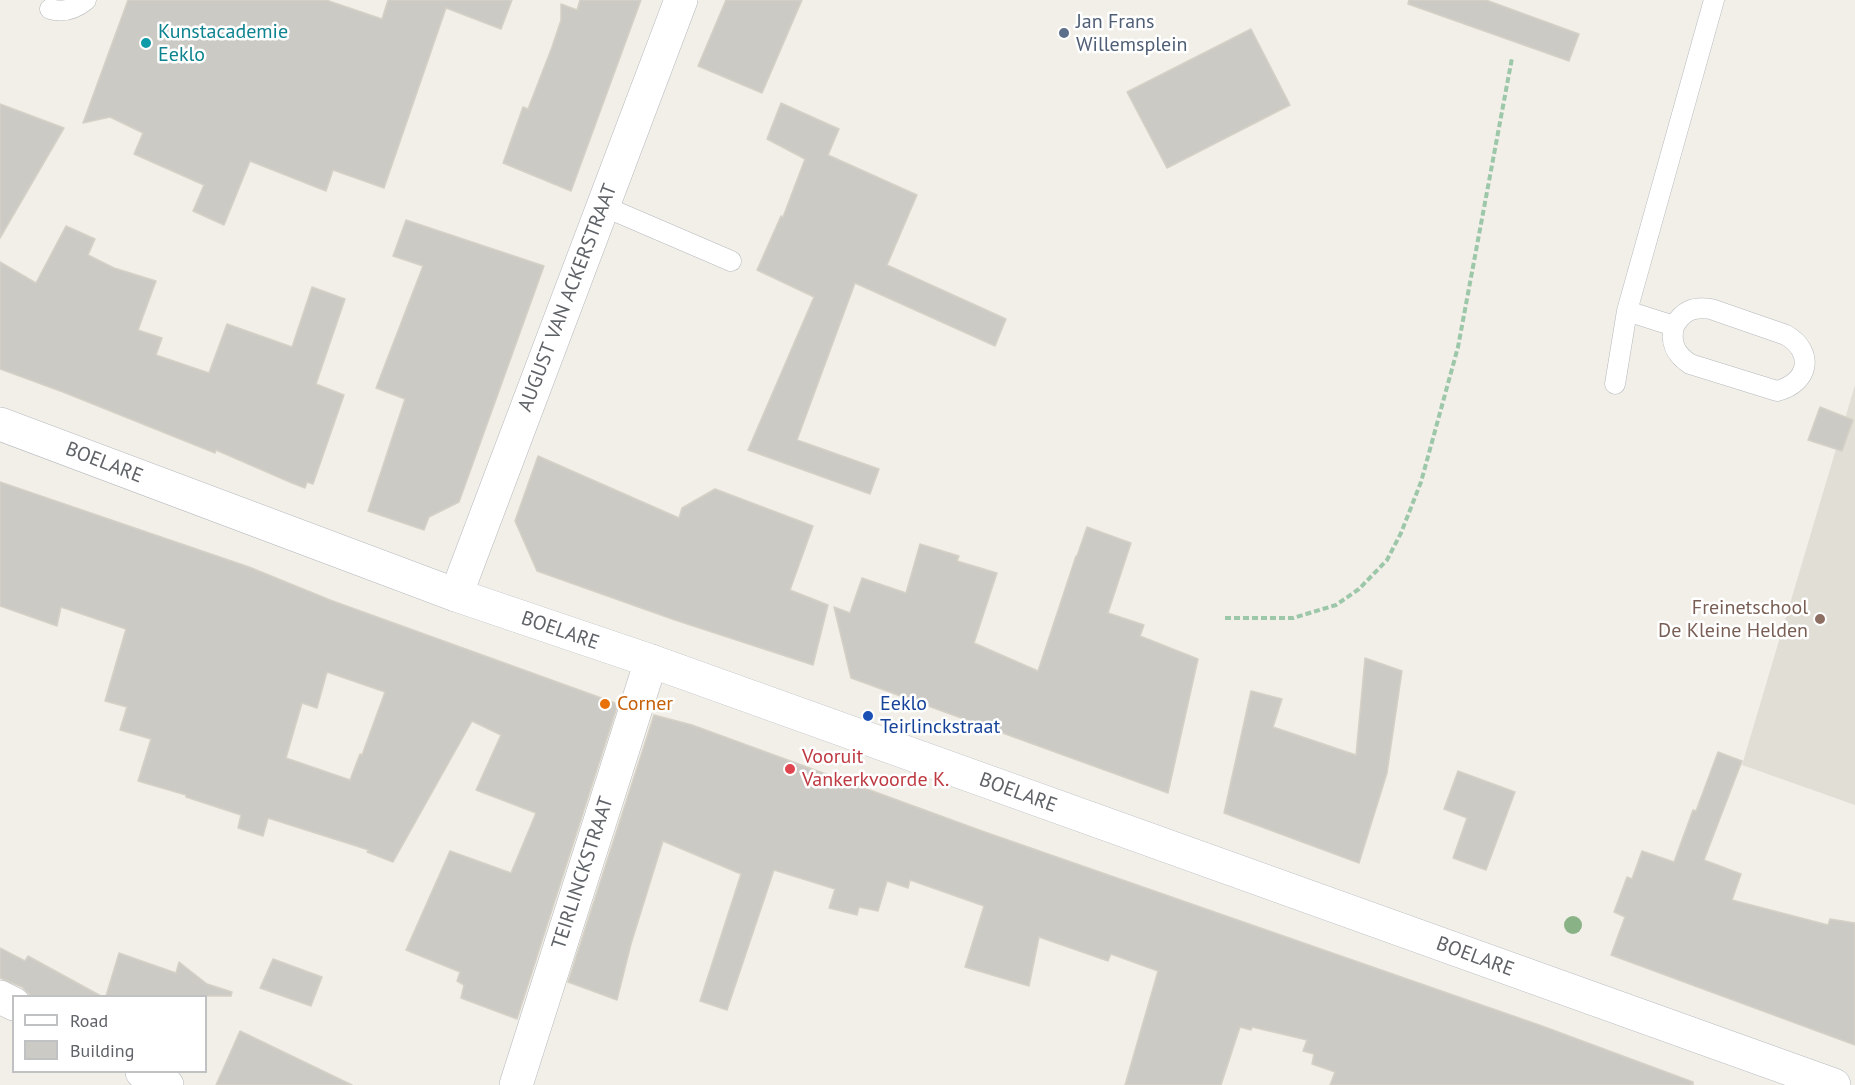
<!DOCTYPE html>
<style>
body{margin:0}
#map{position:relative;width:1855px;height:1085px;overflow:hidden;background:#f1efe8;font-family:"PT Sans",sans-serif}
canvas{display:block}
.legend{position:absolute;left:12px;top:995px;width:195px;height:78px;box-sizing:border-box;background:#fff;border:2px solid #bfc1c3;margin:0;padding:8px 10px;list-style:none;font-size:18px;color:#5f6368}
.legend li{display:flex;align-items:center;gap:12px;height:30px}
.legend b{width:30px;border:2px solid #bfc1c3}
</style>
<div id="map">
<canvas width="1855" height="1085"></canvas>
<ul class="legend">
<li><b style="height:8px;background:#fff"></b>Road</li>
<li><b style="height:16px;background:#cccac5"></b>Building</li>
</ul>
</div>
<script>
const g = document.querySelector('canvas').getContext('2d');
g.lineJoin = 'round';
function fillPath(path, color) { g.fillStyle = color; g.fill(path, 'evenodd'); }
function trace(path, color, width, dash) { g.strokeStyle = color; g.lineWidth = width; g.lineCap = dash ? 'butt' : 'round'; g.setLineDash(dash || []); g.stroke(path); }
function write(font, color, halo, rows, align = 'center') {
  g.font = font + ' "PT Sans",sans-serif'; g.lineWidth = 5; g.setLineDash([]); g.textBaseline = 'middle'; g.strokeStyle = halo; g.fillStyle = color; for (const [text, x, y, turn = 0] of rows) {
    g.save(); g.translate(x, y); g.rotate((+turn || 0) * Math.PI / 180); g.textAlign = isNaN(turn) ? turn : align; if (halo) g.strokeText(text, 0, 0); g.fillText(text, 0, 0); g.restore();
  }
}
fillPath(new Path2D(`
 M1855,385v420l-113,-40z`), '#e1ded6');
const building = new Path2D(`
 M128,0h198l56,19 6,-19h124l-11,29 -55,-21 -62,180 -51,-18 -7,21 -76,-30 -26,64 -31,-14 11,-26 -70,-31 9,-21 -33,-16 -27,6z
 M580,0h61l-70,191 -68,-28 20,-56 5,2 24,-62 9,-27v-16l16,6z
 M726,0h76l-40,93 -64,-27z
 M1409,0h77l93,34 -10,27 -161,-57z
 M1251,29l39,76 -123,63 -40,-76z
 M781,103l58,26 -11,26 89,40 -30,70 119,54 -11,27 -140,-63 -58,157 82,29 -9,25 -122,-44 66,-153 -57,-27 24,-54 2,1 22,-58 -38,-20z
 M0,104l64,24 -64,110z
 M406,220l138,46 -85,236 -30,15 -5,13 -56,-19 37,-112 -29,-11 47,-122 -30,-10z
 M66,226l29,13 -7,16 26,13 42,13 -18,49 24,8 -6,17 53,18 18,-49 65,23 20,-60 33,12 -29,85 28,11 -31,89 -6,-2 -2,6 -13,-5 -76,-33 -1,3 -152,-61 -63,-23v-107l36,21z
 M1820,407l33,13 -11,31 -34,-11z
 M538,456l141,62 3,-10 33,-19 98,37 -23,64 38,15 -15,60 -138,-45 -138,-49 -22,-50z
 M0,482l249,85 81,33 288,104 -101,315 -56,-21 3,-13 -7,-4 3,-9 -54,-22 44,-99 61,22 25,-60 -60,-23 25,-55 -29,-14 -79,141 -26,-10 2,-2 -101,-32 -5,18 -25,-8 3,-13 -55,-18v-2l-48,-14 13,-42 -31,-9 7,-23 -22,-6 21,-72 -65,-22 -4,19 -57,-20zM327,672l58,20 -23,63 -2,-1 -10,26 -64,-22 16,-55 15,5z
 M1087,527l44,16 -23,70 36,12 -4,11 58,23 -30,134 -317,-115 -17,-71 16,6 12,-35 44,15 14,-49 39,12 -2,5 40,12 -23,70 64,28 38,-115h1z
 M1365,658l37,13 -15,102 -28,90 -135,-50 27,-122 31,8 -9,28 83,28z
 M654,715l38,10 290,106 560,195 151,56v3h-363l5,-13 -23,-8 2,-10 -11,-3 4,-11 -55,-13 -1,3 -11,-3 -19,58h-96l33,-114 -47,-17 -3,7 -69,-24 -10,49 -64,-19 19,-61 -74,-26 -2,8 -21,-7 -9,30 -19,-4 -2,8 -28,-7 6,-19 -61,-19 -47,140 -27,-9 41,-127 -78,-33 -32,103 -14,56 -49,-18z
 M1718,752l24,9 -38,99 37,14 -9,26 96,25 2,-6 25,4v122l-244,-90 14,-38 -11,-5 13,-35 5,2 10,-28 32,11 19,-52 3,1z
 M1458,771l57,21 -29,78 -33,-12 14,-40 -23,-9z
 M0,948l25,13 3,-5 73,40h-70l-9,-9 -22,-9z
 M119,953l57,20 3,-11 28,22 25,8 -1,4h-125z
 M273,959l49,18 -11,29 -51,-18z
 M240,1031l112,54h-136z`);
fillPath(building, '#cccac5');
trace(building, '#d6d1c6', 1.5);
const service = new Path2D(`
 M50,9c14,4 25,0 36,-9
 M603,206l128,55
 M1627,311l47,15c9,-15 19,-20 37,-17l75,26c29,17 23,48 -9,56l-87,-27c-15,-10 -20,-21 -16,-38
 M1615,384l12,-73 87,-311`);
const minor = new Path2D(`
 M456,595l225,-595
 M0,997l14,7
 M142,1072l25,13
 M516,1085l135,-424`);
const secondary = new Path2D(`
 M0,424l456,171 195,66 1183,424`);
trace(service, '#b5b8bc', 21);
trace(minor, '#b5b8bc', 34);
trace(secondary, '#b6babf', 34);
trace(new Path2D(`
 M1225,618h68l43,-13 23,-16 28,-29 14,-27 20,-51 37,-135 54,-289`), '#9cc7a9', 4, [6, 3]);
trace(service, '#fff', 20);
trace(minor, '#fff', 33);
trace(secondary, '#fff', 33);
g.fillStyle = '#89b387';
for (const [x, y] of [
 [1573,925]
]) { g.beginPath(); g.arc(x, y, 9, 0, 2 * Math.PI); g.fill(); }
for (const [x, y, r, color] of [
 [1064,33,6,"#5c6f8a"],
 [146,43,6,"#0f9aa8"],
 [1820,619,6,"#8d6e63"],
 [605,704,6,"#e8710a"],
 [868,716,6,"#1a4fb4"],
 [790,769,6,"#e0444e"]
]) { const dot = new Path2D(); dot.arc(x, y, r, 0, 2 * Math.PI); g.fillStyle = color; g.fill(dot); trace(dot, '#fff', 2); }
write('20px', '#4e5e75', '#fff', [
 ["Jan Frans",1076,22],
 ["Willemsplein",1076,45]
], 'left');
write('20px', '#0d838f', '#fff', [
 ["Kunstacademie",158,32],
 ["Eeklo",158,55]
], 'left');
write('20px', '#5f6368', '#fff', [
 ["AUGUST VAN ACKERSTRAAT",568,298,-69],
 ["BOELARE",104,463,21],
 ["BOELARE",560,631,19],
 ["BOELARE",1018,793,20],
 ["TEIRLINCKSTRAAT",583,873,-72],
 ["BOELARE",1475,957,20]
]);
write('20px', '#785e54', '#fff', [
 ["Freinetschool",1808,608],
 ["De Kleine Helden",1808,631]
], 'right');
write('20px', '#c56008', '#fff', [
 ["Corner",617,704]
], 'left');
write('20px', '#164399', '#fff', [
 ["Eeklo",880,704],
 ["Teirlinckstraat",880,727]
], 'left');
write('20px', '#be3a42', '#fff', [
 ["Vooruit",802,757],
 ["Vankerkvoorde K.",802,780]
], 'left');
</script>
